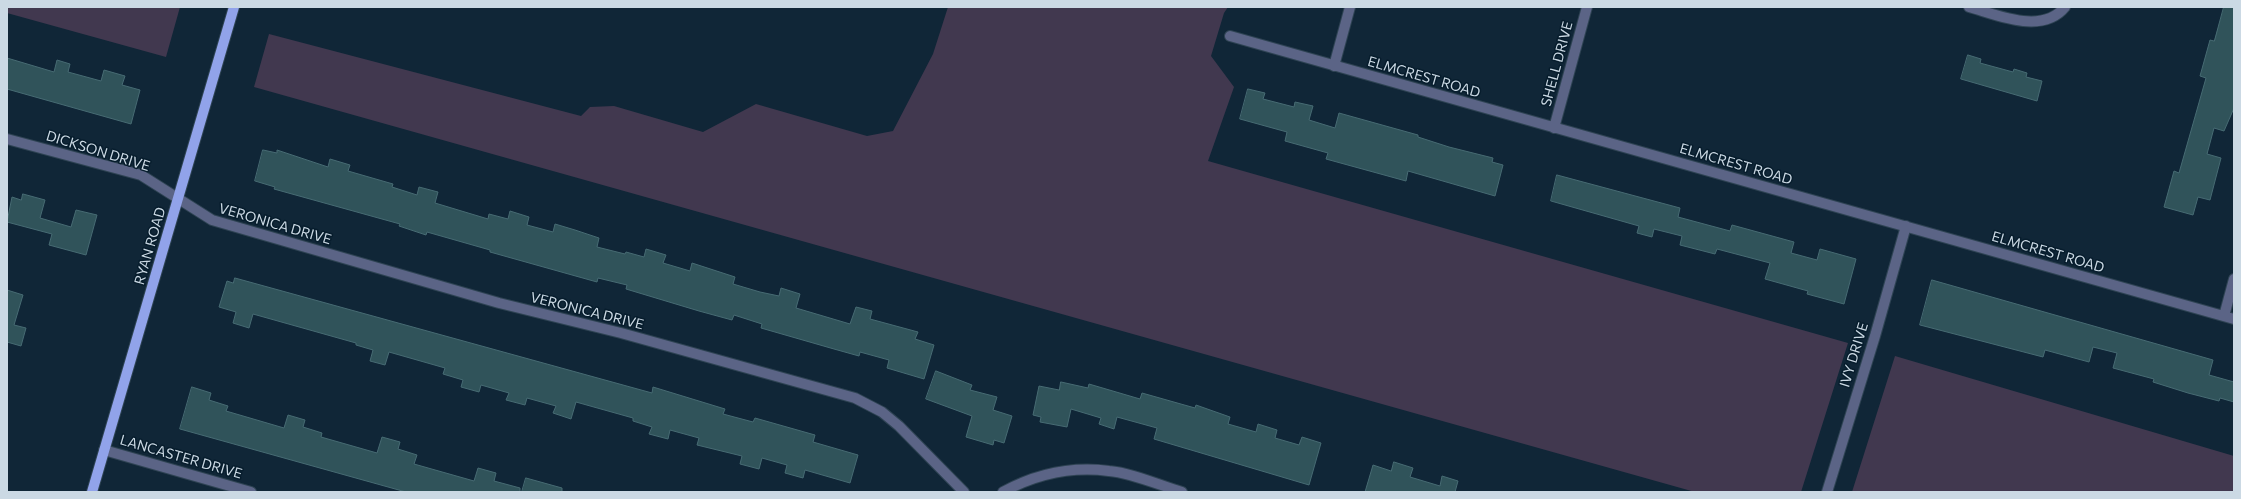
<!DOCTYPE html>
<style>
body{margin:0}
#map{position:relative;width:2241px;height:499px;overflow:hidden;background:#102637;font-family:Commissioner,sans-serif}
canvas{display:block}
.frame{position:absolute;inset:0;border:8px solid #cbd9e4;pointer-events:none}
</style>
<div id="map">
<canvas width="2241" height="499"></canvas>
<div class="frame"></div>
</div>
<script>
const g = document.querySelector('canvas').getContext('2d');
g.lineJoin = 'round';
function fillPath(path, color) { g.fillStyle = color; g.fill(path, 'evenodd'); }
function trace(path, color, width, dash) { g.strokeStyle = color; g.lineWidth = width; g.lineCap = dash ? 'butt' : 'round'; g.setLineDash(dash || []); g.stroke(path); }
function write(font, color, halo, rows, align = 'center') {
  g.font = font + ' Commissioner,sans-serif'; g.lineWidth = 3; g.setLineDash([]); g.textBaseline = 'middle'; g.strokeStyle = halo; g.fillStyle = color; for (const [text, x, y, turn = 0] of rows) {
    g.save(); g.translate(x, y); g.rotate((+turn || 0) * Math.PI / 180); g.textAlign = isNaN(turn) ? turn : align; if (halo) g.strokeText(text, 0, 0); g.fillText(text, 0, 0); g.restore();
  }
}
fillPath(new Path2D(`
 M7,7h173l-14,50 -159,-44z
 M948,7h280l-4,6 -13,43 23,31 -26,74 640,182 -47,149h-106l-1441,-405 15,-53 312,82 9,-9 24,-1 89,26 53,-28 111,32 26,-5 40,-77z
 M1895,356l339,100v36h-382z`), '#41384f');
const building = new Path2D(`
 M2224,7h10v101l-10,23 -10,-3 -7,26 14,4 -11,42 -12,-3 -5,18 -29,-8 10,-36 5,2 27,-95 -6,-2 10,-36 4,1z
 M1968,55l13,4 -1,4 33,9 1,-3 13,4 -1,4 16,4 -5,20 -76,-22z
 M7,58l47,14 3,-12 13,4 -2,8 33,9 3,-11 21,6 -3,9 18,5 -9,34 -124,-35z
 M1248,89l17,4 -2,6 31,8 1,-5 18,4 -4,14 26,8 4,-15 79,22v2l31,10 44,11 -1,4 11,3 -8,31 -87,-25 -2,10 -80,-22 2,-6 -43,-12 2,-9 -47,-13z
 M263,150l14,3v-3l51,17 2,-8 20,6 -2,6 45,13 -1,3 25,8 2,-8 19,5 -3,11 53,16 1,-5 19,5 2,-8 19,6 -2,8 26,7 2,-8 20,6 24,8 -2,9 28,7 1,-2 18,5 2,-8 20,6 -3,8 27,8 2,-8 43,14 -2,7 27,8 19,4 2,-8 19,6 -4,14 54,16 6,-17 16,4 -2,8 48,13 -3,7 19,6 -10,34 -37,-11 2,-8 -29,-8 -1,4 -25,-7 -73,-21 1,-4 -28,-9 -2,5 -33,-9 -73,-22 1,-4 -29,-7 -1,4 -107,-30v-2l-63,-18 -1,3 -27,-9 1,-2 -126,-35 1,-2 -20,-6z
 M1557,175l123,33 -2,9 52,14 2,-6 62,17 -3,11 26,7 3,-11 36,10 -12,45 -37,-10 1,-3 -43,-12 5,-16 -53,-14 -2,5 -35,-9 2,-9 -28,-7 -2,8 -15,-4 2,-7 -88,-25z
 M23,194l22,6 -5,18 31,9 5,-17 21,5 -11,40 -37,-10 3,-11 -45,-12 5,-25 9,3z
 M235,278l417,115 1,-6 72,22 -2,5 30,8 2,-4 60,17 -2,7 45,13 -8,28 -45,-13 -2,8 -18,-5 2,-8 -25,-7 -3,11 -19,-5 2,-8 -45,-11 2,-7 -29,-8 -2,9 -19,-5 3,-7 -19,-6v-3l-57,-16 -5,17 -18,-6 3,-7 -29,-8 -2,7 -19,-5 3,-7 -28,-8 -2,7 -18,-5 2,-7 -20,-6 2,-6 -56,-16 -4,13 -15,-4 3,-11 -17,-5v-2l-103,-29 -4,14 -16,-5 3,-11 -17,-5 8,-26 6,2z
 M1932,280l281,80 -4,15 25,7v20l-14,-4 -1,3 -31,-8 -35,-11 1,-3 -41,-11 4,-15 -24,-6 -4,15 -44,-12 -2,7 -123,-32z
 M7,290l16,5 -9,30 12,3 -5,18 -14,-4z
 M936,371l36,14 -2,5 27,7 -4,13 19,6 -8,27 -10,-3 -1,5 -27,-8 6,-21 -46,-17z
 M1061,382l27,6 1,-4 51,15 2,-6 53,15 1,-3 34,12 -2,7 28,8 2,-8 19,6 -2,8 24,7 3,-8 19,6 -12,42 -155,-46 3,-11 -40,-11 -3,12 -15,-5 2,-6 -30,-9 -4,18 -27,-5 1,-5 -8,-2 6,-29 20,4z
 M192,387l19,6 -2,7 19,6 -2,5 58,17 4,-13 17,5 -2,7 19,6 -1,4 56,16 5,-16 18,5 -2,7 19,6 -3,9 60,17 4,-13 18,5 -2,8 26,7v4h-114l-226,-63z
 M1394,462l19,6 -3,9 30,9 2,-10 16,5 -3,11h-90l8,-27 18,6z
 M526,478l36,10v4h-40z`);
fillPath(building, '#30535a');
trace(building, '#476b73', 1);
const minor = new Path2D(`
 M1969,7c29,8 73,28 96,0
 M1230,36l1004,283
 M1334,66l16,-59
 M1554,128l33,-121
 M7,139l134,36 71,45 287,83 122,30 234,65 27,14 17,14 65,66
 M2224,316l10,-37
 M104,450l147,42
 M1003,492c33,-18 68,-26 106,-21 23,2 50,14 73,21
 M1827,492l48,-156 31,-110`);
const major = new Path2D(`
 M92,492l142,-485`);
trace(minor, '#2e4353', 12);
trace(major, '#2e4353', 12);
trace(minor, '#5b6486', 10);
trace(major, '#91a3ea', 10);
write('14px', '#cbd9e4', '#071d2d', [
 ["SHELL DRIVE",1557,64,-75],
 ["ELMCREST ROAD",1424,77,16],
 ["DICKSON DRIVE",98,151,17],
 ["ELMCREST ROAD",1736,164,16],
 ["VERONICA DRIVE",275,224,16],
 ["RYAN ROAD",150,246,-74],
 ["ELMCREST ROAD",2048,252,16],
 ["VERONICA DRIVE",587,311,14],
 ["IVY DRIVE",1854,355,-73],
 ["LANCASTER DRIVE",181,457,16]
]);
</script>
